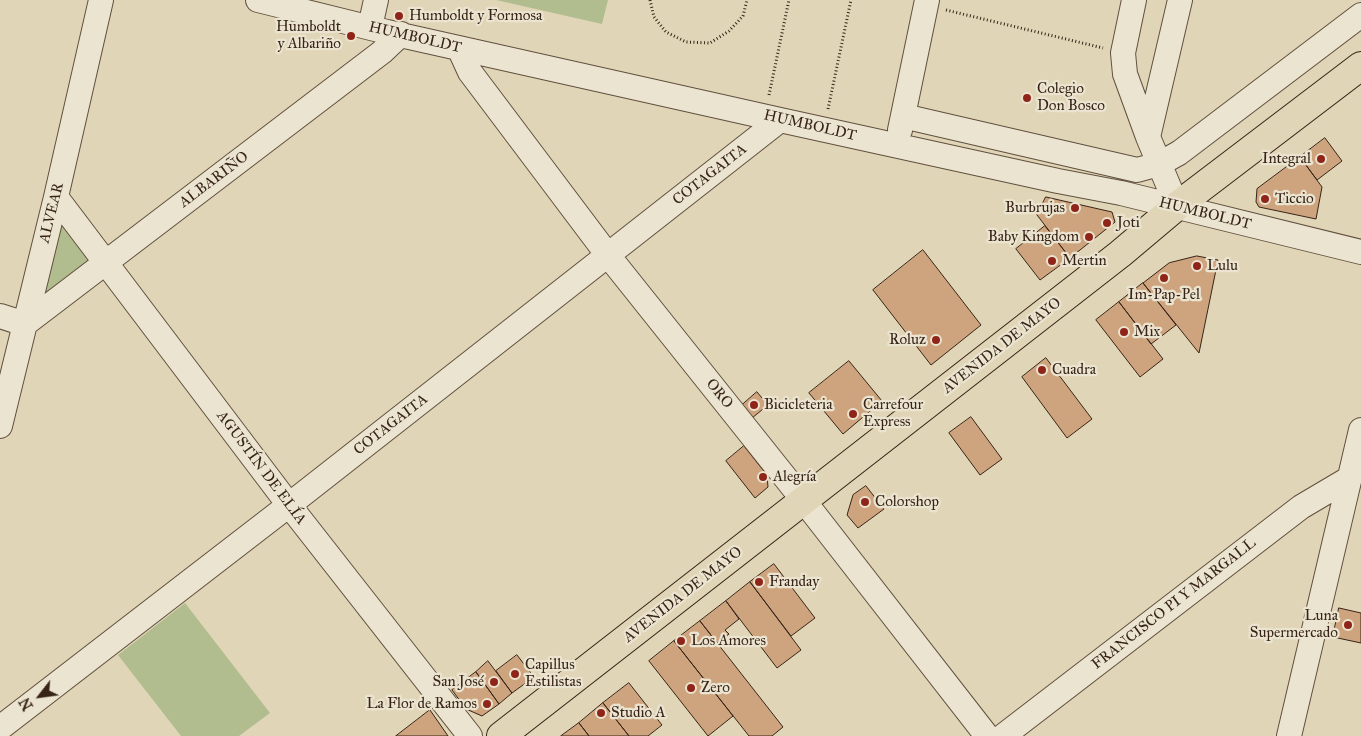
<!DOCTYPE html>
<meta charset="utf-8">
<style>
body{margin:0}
#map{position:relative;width:1361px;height:736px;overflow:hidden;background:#e0d5b6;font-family:"IM FELL Great Primer",serif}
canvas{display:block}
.north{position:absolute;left:15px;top:671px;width:50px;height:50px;-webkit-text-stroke:4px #ebe4d0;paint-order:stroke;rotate:240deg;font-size:14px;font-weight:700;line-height:20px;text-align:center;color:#372417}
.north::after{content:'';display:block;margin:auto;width:18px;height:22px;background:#372417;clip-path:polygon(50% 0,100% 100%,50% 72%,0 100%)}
</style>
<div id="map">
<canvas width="1361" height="736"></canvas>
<div class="north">N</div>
</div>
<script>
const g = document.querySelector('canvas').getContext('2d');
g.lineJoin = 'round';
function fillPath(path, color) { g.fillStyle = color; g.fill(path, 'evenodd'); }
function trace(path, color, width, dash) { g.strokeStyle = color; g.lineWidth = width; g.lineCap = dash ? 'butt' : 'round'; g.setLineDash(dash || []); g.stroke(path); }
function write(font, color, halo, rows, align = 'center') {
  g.font = font + ' "IM FELL Great Primer",serif'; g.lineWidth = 4.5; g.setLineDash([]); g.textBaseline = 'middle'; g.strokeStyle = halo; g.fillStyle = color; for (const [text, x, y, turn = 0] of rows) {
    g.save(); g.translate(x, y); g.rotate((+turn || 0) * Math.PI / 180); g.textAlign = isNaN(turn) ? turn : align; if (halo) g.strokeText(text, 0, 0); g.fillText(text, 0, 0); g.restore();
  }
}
fillPath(new Path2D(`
 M496,0h112l-6,24z
 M61,222l31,39 -50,39z
 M185,603l85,110 -31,23h-58l-63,-81z`), '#b1bd8f');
const building = new Path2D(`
 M1325,138l17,23 -25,19 -17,-23z
 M1300,157l22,30 -6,32 -57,-12 -3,-5 1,-13z
 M1046,197l66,15 3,10 -45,36 -33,-43z
 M1045,226l25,32 -30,22 -24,-31z
 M923,250l58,75 -50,40 -58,-75z
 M1197,256l21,4 -19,93 -56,-70 26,-20z
 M1143,283l33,42 -25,19 -32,-42z
 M1119,302l44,57 -23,18 -44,-57z
 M1046,358l46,61 -25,19 -45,-61z
 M849,361l33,40 -39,33 -34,-41z
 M757,392l11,13 -16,13 -11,-12z
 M971,417l31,42 -22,16 -31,-42z
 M744,446l23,29 1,12 -13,11 -29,-37z
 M866,486l18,23 -26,19 -11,-13 6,-20z
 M774,564l41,54 -24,18 -41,-54z
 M750,582l51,68 -24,18 -51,-67z
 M726,601l13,18 -14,11 4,4 -12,9 -17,-22z
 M1339,608l22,5v30l-28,-6z
 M700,621l83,106 -11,9h-23l-75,-95z
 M674,641l59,75 -25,20 -59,-75z
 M517,655l17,22 -22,16 -16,-22z
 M488,661l24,32 -13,11 -23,-32z
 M476,672l23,32 -17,12 -16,-7 -14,-19z
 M629,683l33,42 -14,11h-19l-26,-33z
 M603,703l26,33h-40l-10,-13z
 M430,710l18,26h-52z
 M579,723l10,13h-28z`);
fillPath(building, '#cea47f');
trace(building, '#372417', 1);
const minor = new Path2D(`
 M258,0l129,32 393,88 278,61 63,12 240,59
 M1134,0l-11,53 2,21 23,63
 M370,27l6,-27
 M459,48l11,24 137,182 197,247 183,235
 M903,116l234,54 22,-6 20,-11 182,-138
 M900,130l27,-130
 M56,197l233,308 181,231
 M1177,206l-29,-69 32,-137
 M0,316l25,8 357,-272 19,-18
 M0,426l56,-229 45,-197
 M0,728l289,-223 491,-385
 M1003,736l298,-229 49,-29
 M1289,736l72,-306`);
const major = new Path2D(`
 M501,736l619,-482 57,-48 184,-140`);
trace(minor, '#61503f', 26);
trace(major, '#372417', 30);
trace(new Path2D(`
 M650,0l4,17 12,15 20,10 24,1 19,-12 14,-15 4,-16
 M946,10l157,38
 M769,95l20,-95
 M828,109l23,-109`), '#372417', 3, [1, 2.5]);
trace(minor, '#ebe4d0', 24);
trace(major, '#e0d5b6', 28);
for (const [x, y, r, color] of [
 [399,16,5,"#8f2418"],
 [351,36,5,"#8f2418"],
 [1027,98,5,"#8f2418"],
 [1321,159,5,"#8f2418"],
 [1265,199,5,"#8f2418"],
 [1075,208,5,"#8f2418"],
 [1107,223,5,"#8f2418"],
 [1089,237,5,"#8f2418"],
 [1052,261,5,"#8f2418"],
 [1197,266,5,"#8f2418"],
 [1164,278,5,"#8f2418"],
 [1124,332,5,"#8f2418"],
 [936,340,5,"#8f2418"],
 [1042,370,5,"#8f2418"],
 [754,405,5,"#8f2418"],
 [853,414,5,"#8f2418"],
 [763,477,5,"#8f2418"],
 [865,502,5,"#8f2418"],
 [759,582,5,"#8f2418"],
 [1348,625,5,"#8f2418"],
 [681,641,5,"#8f2418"],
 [515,674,5,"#8f2418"],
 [494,682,5,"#8f2418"],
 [691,688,5,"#8f2418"],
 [487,704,5,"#8f2418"],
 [601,713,5,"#8f2418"]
]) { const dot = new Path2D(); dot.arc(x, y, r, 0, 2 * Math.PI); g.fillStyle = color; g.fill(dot); trace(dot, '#ebe4d0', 2); }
write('15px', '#372417', '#ebe4d0', [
 ["Humboldt y Formosa",409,16],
 ["Humboldt",341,27,"right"],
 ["y Albariño",341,44,"right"],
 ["Colegio",1037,89],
 ["Don Bosco",1037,106],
 ["Integral",1311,159,"right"],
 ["Ticcio",1275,199],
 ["Burbrujas",1065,208,"right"],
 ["Joti",1117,223],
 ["Baby Kingdom",1079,237,"right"],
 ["Mertin",1062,261],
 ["Lulu",1207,266],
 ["Im-Pap-Pel",1164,295,"center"],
 ["Mix",1134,332],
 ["Roluz",926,340,"right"],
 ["Cuadra",1052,370],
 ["Bicicleteria",764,405],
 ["Carrefour",863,405],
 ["Express",863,422],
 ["Alegría",773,477],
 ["Colorshop",875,502],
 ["Franday",769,582],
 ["Luna",1338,616,"right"],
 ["Supermercado",1338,633,"right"],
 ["Los Amores",691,641],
 ["Capillus",525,665],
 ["Estilistas",525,682],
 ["San José",484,682,"right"],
 ["Zero",701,688],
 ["La Flor de Ramos",477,704,"right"],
 ["Studio A",611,713]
], 'left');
write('15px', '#372417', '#ebe4d0', [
 ["HUMBOLDT",415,38,13],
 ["HUMBOLDT",810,126,13],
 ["COTAGAITA",710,175,-38],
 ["ALBARIÑO",214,180,-37],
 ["ALVEAR",52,213,-76],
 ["HUMBOLDT",1205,214,14],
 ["AVENIDA DE MAYO",1002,346,-38],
 ["ORO",719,394,51],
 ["COTAGAITA",391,425,-38],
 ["AGUSTÍN DE ELÍA",261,468,53],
 ["AVENIDA DE MAYO",683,595,-38],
 ["FRANCISCO PI Y MARGALL",1174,604,-38]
]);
</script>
